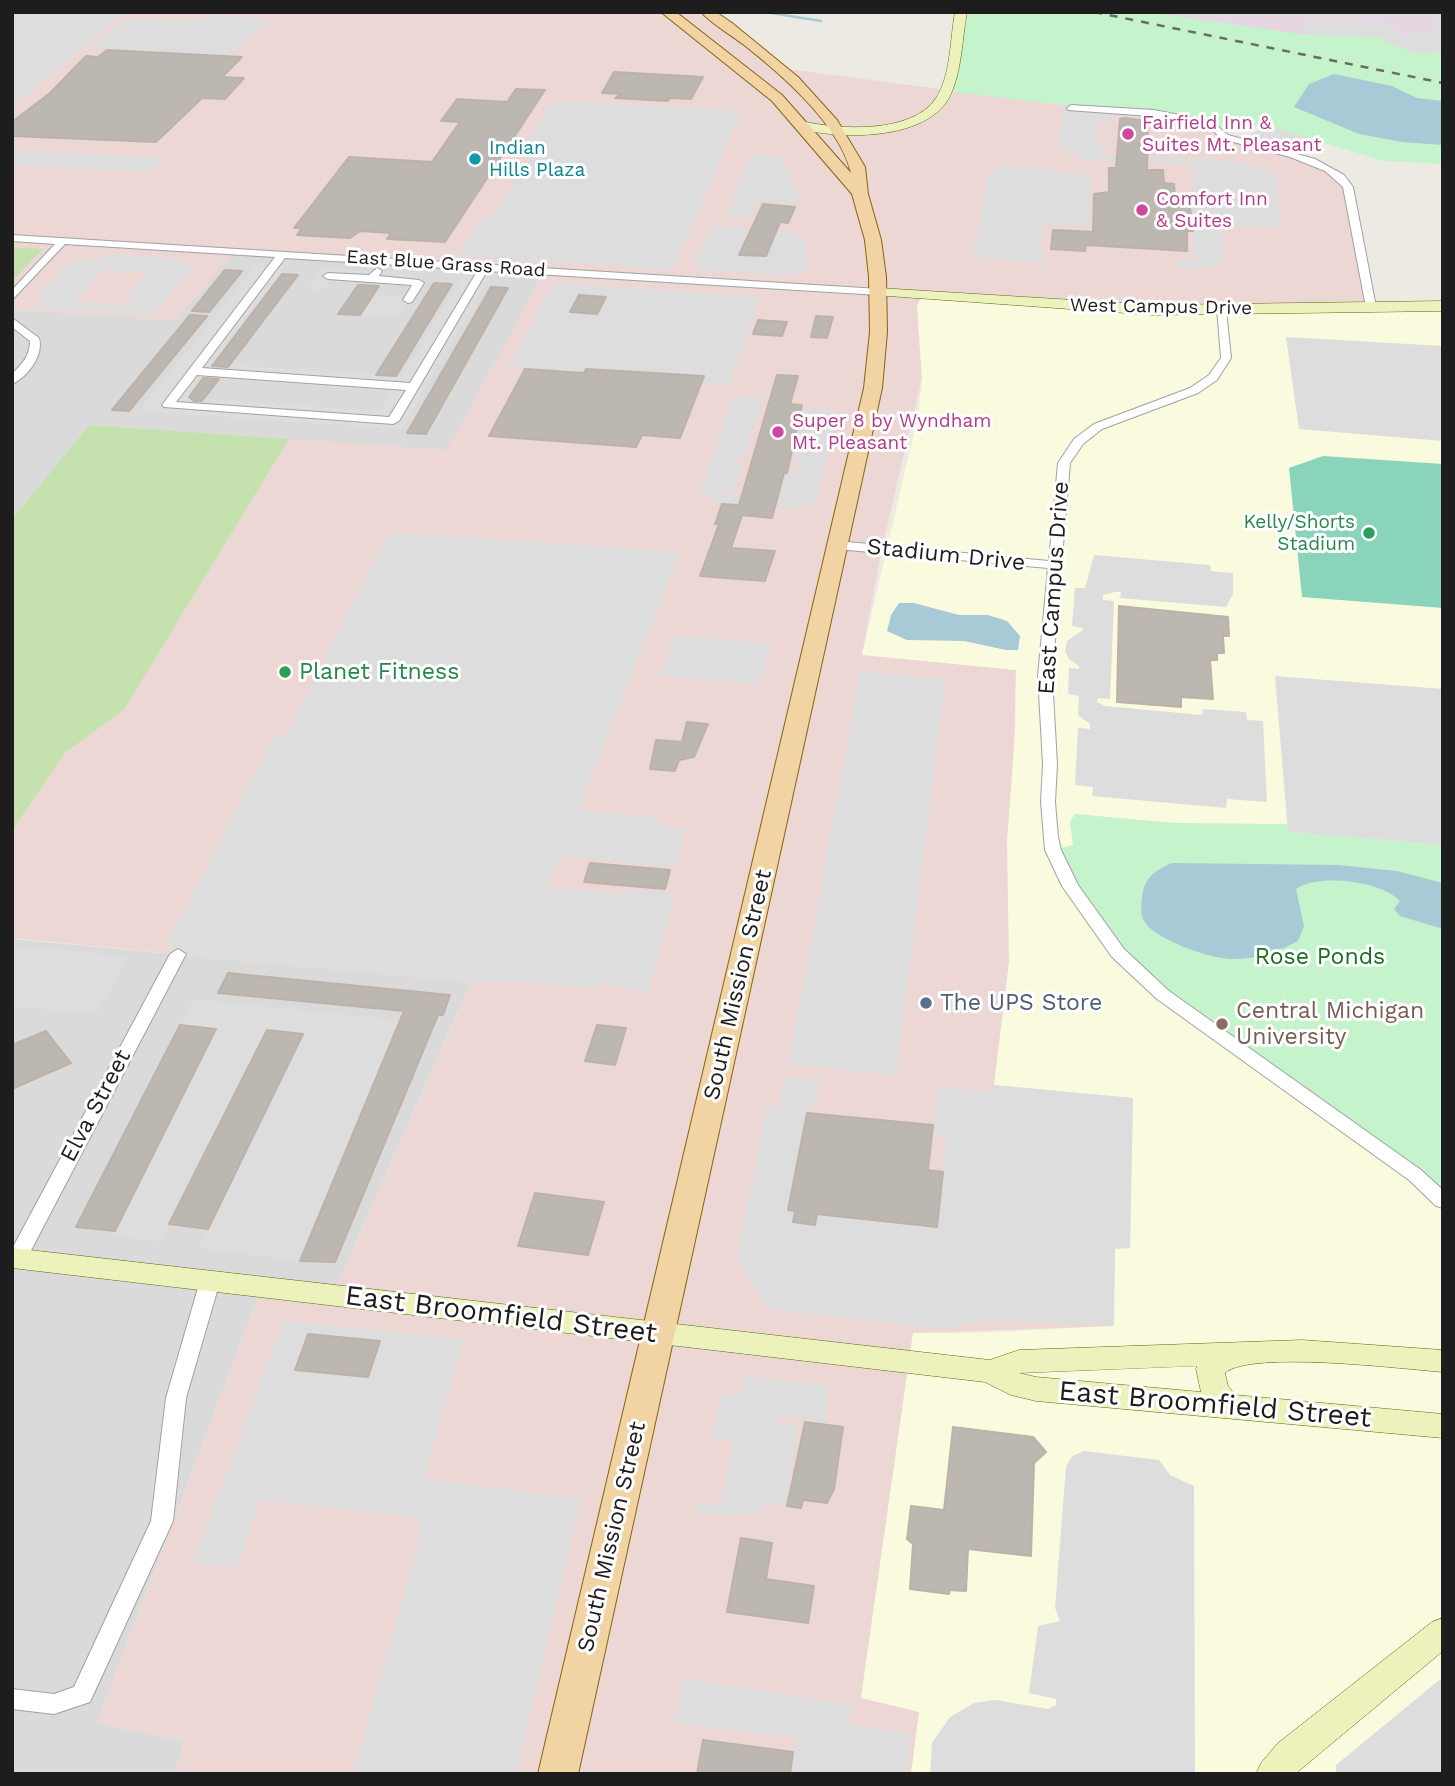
<!DOCTYPE html>
<style>
body{margin:0}
#map{position:relative;width:1455px;height:1786px;overflow:hidden;background:#edeae4;font-family:"Work Sans",sans-serif}
canvas{display:block}
.frame{position:absolute;inset:0;border:14px solid #1d1d1d;pointer-events:none}
</style>
<div id="map">
<canvas width="1455" height="1786"></canvas>
<div class="frame"></div>
</div>
<script>
const g = document.querySelector('canvas').getContext('2d');
g.lineJoin = 'round';
function fillPath(path, color) { g.fillStyle = color; g.fill(path, 'evenodd'); }
function trace(path, color, width, dash) { g.strokeStyle = color; g.lineWidth = width; g.lineCap = dash ? 'butt' : 'round'; g.setLineDash(dash || []); g.stroke(path); }
function write(font, color, halo, rows, align = 'center') {
  g.font = font + ' "Work Sans",sans-serif'; g.lineWidth = 6; g.setLineDash([]); g.textBaseline = 'middle'; g.strokeStyle = halo; g.fillStyle = color; for (const [text, x, y, turn = 0] of rows) {
    g.save(); g.translate(x, y); g.rotate((+turn || 0) * Math.PI / 180); g.textAlign = isNaN(turn) ? turn : align; if (halo) g.strokeText(text, 0, 0); g.fillText(text, 0, 0); g.restore();
  }
}
fillPath(new Path2D(`
 M234,251l312,19 -99,181 -358,-26 -77,94v-210l164,11z
 M12,939l459,43 -138,312 -71,-7 -165,436 87,18 -9,33h-163z`), '#dbdada');
fillPath(new Path2D(`
 M12,12h684l84,56 282,37 77,3 79,19 7,10 96,28 19,10 31,132 -454,-1 5,72 -40,170 -20,106 154,16 -7,293 -15,122 121,164 -1,77 -201,7 -52,364 59,15 -9,62h-736l9,-33 -87,-18 165,-436 71,7 138,-311 -459,-45v-107l53,-78 59,-43 165,-271 158,11 98,-179 -310,-20 -59,69 -164,-11z`), '#ecd7d4');
fillPath(new Path2D(`
 M1149,12h294v42l-294,-34z`), '#e5d6e2');
fillPath(new Path2D(`
 M922,295l176,13 345,-2v1468h-532l8,-62 -58,-14 52,-365h61l139,-7 2,-77 15,-2 3,-149 -139,-13 15,-122 -2,-123 8,-105 1,-65 -154,-15 56,-239 4,-38 -5,-72z`), '#fafbde');
fillPath(new Path2D(`
 M12,247l31,2 -31,32z
 M89,425l200,14 -165,271 -59,43 -53,78v-312z`), '#c5e2ae');
fillPath(new Path2D(`
 M970,12h178l152,22 77,3 41,18 25,-5v114l-59,-3 -117,-35 -49,1 -79,-19 -77,-3 -117,-14z
 M1075,814l101,9 112,1 1,8 154,13v357l-306,-230 -84,-122 20,-5 -3,-24z`), '#c5f3cb');
fillPath(new Path2D(`
 M1323,456l120,8v144l-141,-11 -13,-129z`), '#89d4bb');
fillPath(new Path2D(`
 M12,12h113l-113,95z
 M1435,12h8v38l-25,5 -41,-18 -72,-5 -2,-11h8v-2l74,3 9,2 3,13 42,-8z
 M208,15l63,4 -41,37 -141,-7 35,-30 78,1z
 M560,101l163,8 18,4 -68,157 -215,-14 24,-37 12,-5 36,-57 -8,-2 8,-8 -3,-6 24,-38z
 M1062,105l77,3v9l-29,-1 -1,7 -10,-1 -1,19 10,1v7l-9,-1 -1,3 8,3 131,7 39,12 6,55 -60,-3 2,39h-10v4l-35,1 -5,-9 21,-1 -6,-59 9,1 -6,-7v-15l9,-4 -9,-1v-9l-118,-6 4,-3 -2,-4 -17,-3z
 M1267,126l47,13 -24,12 -47,-13z
 M12,150l153,8 -11,12 -9,2 -133,-7z
 M750,155h31l18,42 -1,8 -46,-2 -1,2 6,1 -4,12 -28,-2z
 M999,166l59,3v4l33,2 -1,51 -54,-1 -1,3 9,1 -3,18 -9,1 12,5 -1,10 -59,-4v-4h-11l16,-84h8z
 M712,226l80,5 -2,3 14,2 5,35 -14,1 -2,4 -92,-6 1,-3 -8,-2z
 M105,254l67,4 10,6h13l-43,51 -116,-7 9,-9 -10,-2 36,-35 29,-4zM104,270l46,3v1l-9,5 -12,13 4,1 -12,12 -47,-3z
 M257,264l29,2 -74,98 189,12 61,-99 28,1 -88,151 -262,-18zM201,378l190,13v1l-12,19 -191,-13z
 M323,268l84,6 -2,3 10,2 6,6 -22,33 -37,-3 14,-20 26,1 6,-10 -79,-5 -8,9 -15,-1z
 M553,283l208,14 -32,87 -28,-1 2,-7 -59,-5 -58,-2 -2,4 -75,-6z
 M1286,337l157,9v95l-144,-12z
 M733,396l30,2 -19,60 -10,1 -1,4 10,1 -8,27 -10,-1 -1,3 66,4v-2l-12,-1 6,-21h13l3,-13 -12,-1 16,-52 34,4 -23,94h-12l-1,4 -92,-7 1,-5 -11,-1z
 M389,532l291,20 -102,258 81,8 -2,7 29,3 -11,39 -113,-11 -15,30 79,8 2,-5 47,4 -27,100 -47,-10 -2,6 -85,-8 -43,1 -293,-28 -11,-10 107,-209 12,1z
 M1094,555l116,10 1,6 22,2v21l-7,13 -106,-9 1,-6h-6l-12,3v5l11,1 -4,98 -12,-1 -1,4 8,4 97,9 1,-6 43,3 1,8 16,1 4,81 -40,-3 -1,9 -134,-12 1,-9 -18,-2 3,-57 12,1v-5l-12,-9 1,-19 -11,-2 1,-26 10,1v-3l-10,-7 -4,-8 2,-10 16,-11 -1,-2 -10,-2 3,-38h10z
 M674,635l97,9 -11,41 -100,-9z
 M860,672l86,7 -50,396 -107,-11z
 M1275,676l168,13v156l-155,-13z
 M12,946l117,10 -33,58 -84,-8z
 M193,999l207,21 -100,241 -101,-13 103,-214 -35,-4 -107,212 -48,-6 103,-206 -35,-5z
 M786,1077l34,3 -3,18 -10,15 -19,97 149,17 9,-90 -13,-2 5,-48 56,5v-7l139,13 -3,150 -15,1 -1,77 -131,-6 -39,9 -177,-20 -30,-54 30,-146 12,-3 3,-24z
 M283,1321l181,18 -40,140 157,20 -65,275h-163l69,-244 -9,-13 -152,-17 -25,68 -43,-5z
 M744,1376l84,10 -2,39 -40,-10 -7,4v5l19,2 -12,80 -20,-2 -4,2 1,7 -47,3 -21,-2 2,-11 23,2 13,-64 -21,-3 9,-44 19,2z
 M1084,1451l75,9 11,15 24,11 1,288h-265l2,-31 18,-26 24,-14 22,-3 52,9 8,-4v-6l-27,-6 9,-67 22,-5 -5,-13 11,-141 6,-11z
 M1443,1677v97h-107v-9z
 M683,1678l170,27 -4,19 62,10 -5,40h-116l6,-36 -122,-15z`), '#ddd');
fillPath(new Path2D(`
 M1334,74l58,12 25,12 26,3v44l-41,-3 -43,-8 -65,-27 15,-23z
 M899,603h15l45,12h29l19,6 13,15 -2,14h-12l-42,-9 -57,-1 -20,-9 4,-16z
 M1172,863l166,2 59,6 46,12v46l-43,-13 -6,-7 6,-8c-18,-20 -82,-28 -104,-12l8,37 -6,15c-20,11 -45,19 -68,18 -21,-1 -72,-19 -84,-35 -6,-8 -5,-18 -4,-27 3,-20 12,-26 30,-34z`), '#a8cad6');
trace(new Path2D(`
 M765,12l56,9`), '#a8cad6', 2.5);
const building = new Path2D(`
 M107,50l135,7 -20,20 22,1 -19,21 -23,-1 -46,44 -144,-6v-14l38,-29 36,-37 12,1z
 M614,72l89,5 -12,22 -21,-1 -2,3 -53,-3 6,-4 -19,-1z
 M516,89l29,1 -100,152 -58,-3 4,-6 -31,-2 -10,7 -53,-3 5,-7h-8l55,-71 83,5 28,-40 -19,-1 16,-22 50,3z
 M1125,118l23,3 -1,49h16l1,13 10,1 1,12 14,4 4,31h-6v20l-101,-6 -1,6 -34,-2 2,-19 40,2 1,-38 15,-2v-24h7l4,-49z
 M763,204l32,3 -7,16 -8,-1 -14,34 -27,-1z
 M225,270l17,1 -33,41 -17,-1z
 M282,274l16,1 -70,92 -16,-1z
 M434,283l18,1 -56,92 -20,-1z
 M358,285l21,1 -19,29 -22,-1z
 M491,287l17,1 -82,146 -19,-1z
 M579,295l27,2 -9,17 -27,-2z
 M190,315l17,1 -78,95 -17,-1z
 M816,316l17,1 -6,21 -16,-1z
 M758,320l29,2 -5,14 -29,-2z
 M525,369l59,4 2,-4 118,7 -24,62 -38,-3 -6,12 -147,-11z
 M777,375l21,1 -8,28 12,1 -15,68h-3l-12,45 -30,-3 -11,33 44,3 -10,30 -65,-5 19,-52h-4l7,-20 17,1z
 M203,378l16,1 -17,22h-8l-5,-4z
 M1119,606l109,11 1,19h-6l1,17h-7v7h-7l3,39 -32,-2v10l-64,-5z
 M687,722l21,2 -14,33 -15,3 -4,11 -25,-2 6,-29 26,2z
 M590,863l80,7 -5,19 -81,-7z
 M228,973l222,22 -7,20h-5l-103,247 -35,-1 104,-250 -186,-18z
 M180,1025l36,4 -101,202 -39,-4z
 M597,1025l29,3 -11,37 -30,-4z
 M267,1030l36,4 -95,195 -39,-5z
 M46,1031l25,32 -59,26v-44z
 M807,1113l126,12 -5,45 15,2 -6,55 -120,-13 -2,11 -22,-3 2,-11 -7,-1z
 M535,1193l69,9 -16,53 -70,-9z
 M308,1334l72,7 -12,36 -73,-7z
 M805,1422l38,5 -9,62 -7,14 -24,-3 -2,8 -14,-2z
 M953,1427l80,10 13,15 -12,11 -3,93 -63,-7 -2,42 -16,-1 -1,4 -39,-5 3,-45 -6,-5 4,-33 33,4z
 M741,1538l31,5 -6,36 48,7 -6,37 -81,-11z
 M703,1740l90,12 -3,22h-93z`);
fillPath(building, '#bdb7b1');
trace(building, '#bdb2a8', 2);
const street = new Path2D(`
 M1071,105l83,5 46,9 17,7 11,9 87,24 29,16 9,12 23,120 -5,3 -5,-3 -23,-120 -18,-16 -35,-14 -68,-18 -11,-10 -34,-11 -109,-8 -1,-2z
 M12,235l867,54 5,3 -5,3 -392,-24 -88,150 -6,3 -229,-17 -2,-2 113,-148 -210,-13 -53,56v-10l43,-46 -43,-3zM285,258l193,12 -68,113 -208,-15zM197,375l209,15 -17,27 -213,-15z
 M377,268l5,3 -3,5 40,4 5,3 -12,19 -4,1 -5,-3 9,-15 -84,-6 -5,-3 5,-3 41,2z
 M1217,308l9,2 5,48 -14,22 -19,13 -96,36 -19,15 -13,19 -18,213 5,88 -2,38 3,35 3,13 17,35 46,64 45,42 252,179 22,20v18l-7,-2 -27,-26 -252,-181 -45,-42 -50,-71 -17,-36 -4,-48 2,-38 -5,-88 10,-108 -211,-19 -6,-4 6,-4 212,20 9,-98 16,-24 20,-15 96,-36 19,-13 12,-17z
 M12,318l27,20c5,17 -11,39 -27,46v-10c10,-10 18,-18 18,-33l-18,-14z
 M178,949l8,5 -159,304 -3,5 -12,1v-15l158,-295z
 M210,1274l7,2 3,5 -34,117 -13,123 -83,181 -36,12 -42,-5v-20l42,5 20,-7 77,-166 15,-123 34,-117 3,-5z`);
const secondary = new Path2D(`
 M955,12h12c-5,27 -5,61 -18,86 -24,43 -110,42 -152,30l-1,-3 6,-4c36,9 111,13 134,-23 15,-23 14,-59 19,-86z
 M879,288l275,17 289,-4v10l-289,4 -280,-20 -2,-3z
 M12,1248l978,112 29,-10 283,-10 141,10v22c-39,-3 -193,-22 -218,1l3,13 7,9 208,19v24l-407,-37 -25,-6 -26,-13 -973,-114zM1197,1366l-1,3 5,23 -165,-15 -17,-4z
 M1443,1618v33l-148,123h-39l5,-11 17,-20 154,-121z`);
const primary = new Path2D(`
 M661,12h15l106,83 69,78c-11,-48 -70,-99 -107,-128 -14,-11 -31,-20 -43,-33h15l16,11 66,54 39,43 28,47 3,27 13,46 5,37 1,55 -5,56 -304,1386h-40l326,-1386 6,-56 -1,-55 -4,-37 -13,-46 -80,-93z`);
trace(street, '#a1a1a1', 2);
trace(secondary, '#5a6810', 1);
trace(primary, '#86650f', 2);
fillPath(street, '#fff');
fillPath(secondary, '#edf2bc');
fillPath(primary, '#f2d4a4');
trace(new Path2D(`
 M1094,12l349,71`), '#6b6b6b', 2.5, [8, 8]);
for (const [x, y, r, color] of [
 [1128,134,7,"#d1479c"],
 [475,159,7,"#0f9aa8"],
 [1142,210,7,"#d1479c"],
 [778,432,7,"#d1479c"],
 [1369,533,7,"#2e9e5b"],
 [285,672,7,"#2e9e5b"],
 [926,1003,7,"#5c6f8a"],
 [1222,1024,7,"#8d6e63"]
]) { const dot = new Path2D(); dot.arc(x, y, r, 0, 2 * Math.PI); g.fillStyle = color; g.fill(dot); trace(dot, '#fff', 2.5); }
write('19px', '#b23c85', '#fff', [
 ["Fairfield Inn &",1142,123],
 ["Suites Mt. Pleasant",1142,145],
 ["Comfort Inn",1156,199],
 ["& Suites",1156,221],
 ["Super 8 by Wyndham",792,421],
 ["Mt. Pleasant",792,443]
], 'left');
write('19px', '#0d838f', '#fff', [
 ["Indian",489,148],
 ["Hills Plaza",489,170]
], 'left');
write('19px', '#1d1d1d', '#fff', [
 ["East Blue Grass Road",446,264,4],
 ["West Campus Drive",1161,307,1]
]);
write('19px', '#27864d', '#fff', [
 ["Kelly/Shorts",1355,522],
 ["Stadium",1355,544]
], 'right');
write('23px', '#1d1d1d', '#fff', [
 ["Stadium Drive",946,555,6],
 ["East Campus Drive",1054,588,-86],
 ["South Mission Street",738,985,-77],
 ["Elva Street",96,1106,-62],
 ["South Mission Street",612,1537,-77]
]);
write('23px', '#27864d', '#fff', [
 ["Planet Fitness",299,672]
], 'left');
write('23px', '#176f22', '#fff', [
 ["Rose Ponds",1320,957]
]);
write('23px', '#4e5e75', '#fff', [
 ["The UPS Store",940,1003]
], 'left');
write('23px', '#785e54', '#fff', [
 ["Central Michigan",1236,1011],
 ["University",1236,1037]
], 'left');
write('28px', '#1d1d1d', '#fff', [
 ["East Broomfield Street",501,1315,7],
 ["East Broomfield Street",1215,1405,5]
]);
</script>
